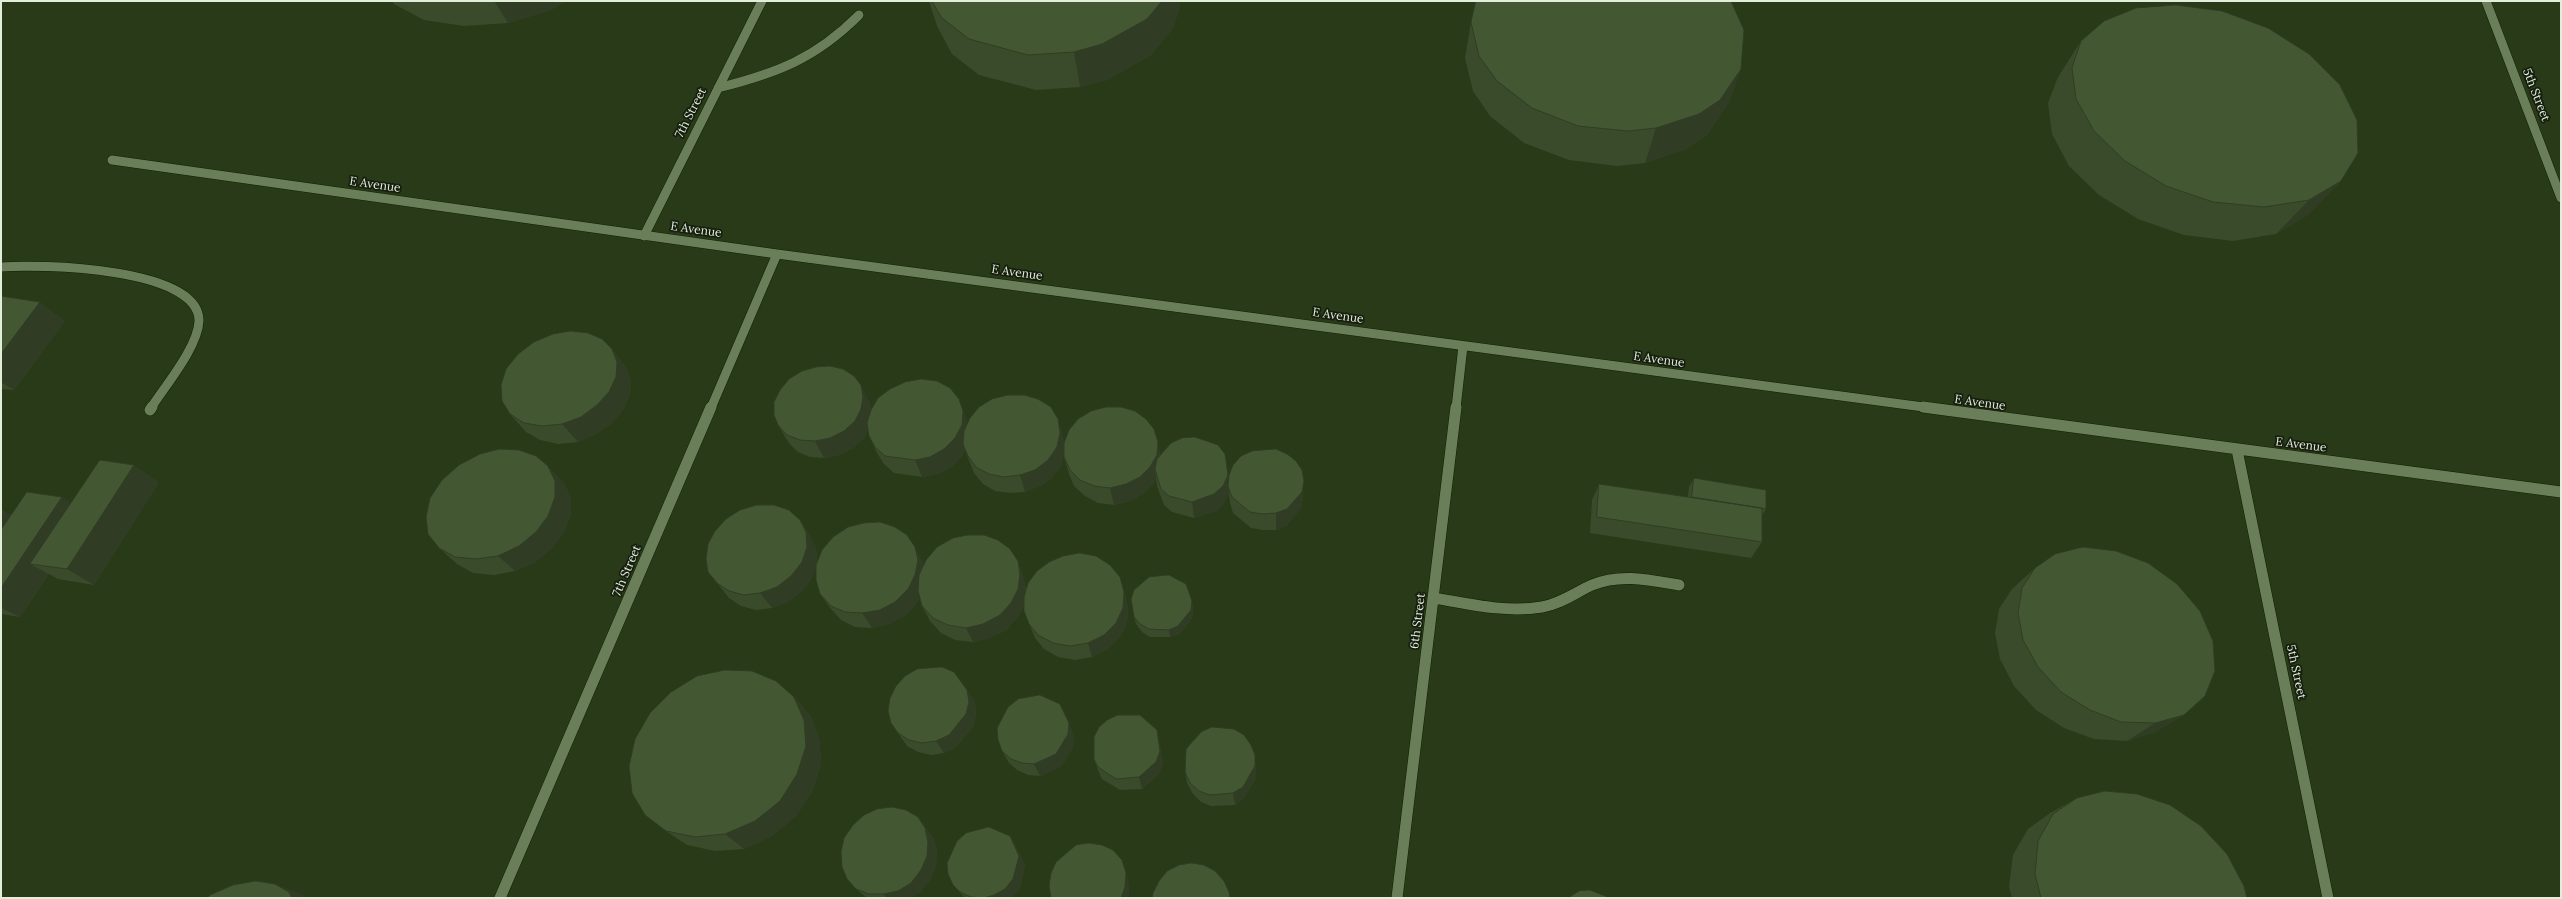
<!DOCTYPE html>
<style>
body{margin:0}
#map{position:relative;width:2562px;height:899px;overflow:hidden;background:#283a17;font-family:Lora,serif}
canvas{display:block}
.frame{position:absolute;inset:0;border:2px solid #e2eed9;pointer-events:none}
</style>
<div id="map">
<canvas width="2562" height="899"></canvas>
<div class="frame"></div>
</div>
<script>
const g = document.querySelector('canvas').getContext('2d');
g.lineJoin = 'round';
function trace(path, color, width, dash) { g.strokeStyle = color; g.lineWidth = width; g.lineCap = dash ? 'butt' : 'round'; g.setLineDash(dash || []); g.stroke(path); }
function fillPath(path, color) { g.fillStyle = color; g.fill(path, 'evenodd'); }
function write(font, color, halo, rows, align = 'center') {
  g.font = font + ' Lora,serif'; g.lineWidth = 3.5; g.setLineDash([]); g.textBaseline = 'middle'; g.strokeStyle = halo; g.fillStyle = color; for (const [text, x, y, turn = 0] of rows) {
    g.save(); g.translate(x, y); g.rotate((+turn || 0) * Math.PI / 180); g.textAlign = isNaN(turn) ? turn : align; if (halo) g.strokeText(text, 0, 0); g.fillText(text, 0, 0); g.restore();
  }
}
const serviceFar1 = new Path2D(`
 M2486,1l75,197
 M718,88c59,-15 97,-29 141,-73
 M112,160l665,94 1154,154
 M644,236l118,-235
 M1,267c37,-3 199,0 198,54 -1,26 -34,65 -48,87
 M711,408l66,-154
 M1456,408l7,-62`);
const service = new Path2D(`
 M1923,407l638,85
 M150,410l2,-3
 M2237,450l91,448
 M1434,598c35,6 73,15 108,9 19,-3 34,-15 50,-22 28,-12 58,-5 87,0
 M500,898l211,-491
 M1397,898l59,-491`);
trace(serviceFar1, '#102100', 10);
trace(service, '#102100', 12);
trace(serviceFar1, '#6a7f59', 9);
trace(service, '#6a7f59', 11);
fillPath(new Path2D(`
 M392,1h174l-15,9 -43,13 -44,3 -40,-6 -30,-16z
 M929,1h250l1,5 -7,22 -22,27 -44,25 -27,7 -44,3 -57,-15 -27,-21 -15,-28z
 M1471,22l270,47 -13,35 -21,31 -21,14 -41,14 -28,3 -48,-6 -45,-17 -34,-27 -17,-25 -8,-33z
 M2081,41l260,140 -33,34 -32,19 -43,7 -49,-6 -46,-16 -39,-24 -30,-29 -17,-32 -4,-31 10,-26z
 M1,296l64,25 -51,69 -13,-1z
 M612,349l14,19 5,12 -1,15 -7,15 -11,13 -16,11 -18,8 -20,2 -18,-4 -14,-8 -16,-18z
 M870,403l1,7 96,13 96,14 1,10 94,-5 2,14 68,19 1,6 74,17 -2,10 -14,17 -11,5h-13l-12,-2 -18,-15 -3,-10 -1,-10 -5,10 -8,8 -22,7 -22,-6 -8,-7 -7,-19 -1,-8 -3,6 -10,10 -13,7 -16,4 -16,-2 -13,-7 -11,-10 -5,-12 -5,-17v-5l-2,12 -9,13 -13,9 -15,6 -15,1 -15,-2 -12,-7 -9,-11 -9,-23 -3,6 -11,11 -13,7 -16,3 -28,-4 -10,-9 -7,-11 -8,-17 -1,-6 -4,8 -11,10 -14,7 -15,3 -14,-1 -12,-5 -9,-9 -11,-18z
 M1694,478l72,31 -4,6v27l-11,16 -161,-25 2,-33 7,-16 89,13 1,-10z
 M159,482l-65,103 -36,-6 -9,-5 -29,43 -19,-3v-103l10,4 51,-18 9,6z
 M564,483l7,15v16l-7,18 -12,16 -17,14 -20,9 -21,4 -21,-2 -16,-9 -18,-16z
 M800,520l10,16 6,12 1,14h106v3l95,-4 5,15 3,13 98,3 4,15 -1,16 -7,14 -12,12 -16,8 -17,3 -17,-3 -14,-8 -9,-11 -11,-27v-6l-7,13 -11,12 -16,8 -17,4 -18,-2 -14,-7 -11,-12 -8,-15 -2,-9 -4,7 -12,12 -15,8 -17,4 -17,-1 -14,-7 -10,-11 -11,-15 -4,-28 -4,12 -10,13 -14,11 -16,6 -16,2 -15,-4 -12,-8 -12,-15z
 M2035,568l149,147 -29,17 -28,9 -33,-2 -30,-11 -28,-18 -22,-24 -14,-27 -5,-26 4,-24 13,-20z
 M1192,601l1,8 -1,9 -12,16 -10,3h-20l-8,-5 -6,-8 -2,-7z
 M967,690l8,13 1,12 -3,12 -17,20 -12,6 -13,2 -13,-3 -11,-6 -9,-13z
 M794,697l16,18 9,22 2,26 -8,27 -17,26 -24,20 -28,13 -29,2 -28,-6 -21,-14z
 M1157,730l6,33 -4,11 -17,15 -22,1 -18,-11 -4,-9 -4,-11z
 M1074,736l-1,11 -11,19 -22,10 -12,-1 -11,-5 -8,-7 -7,-12z
 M1255,755l1,23 -12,20 -9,7 -24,1 -10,-4 -8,-8 -6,-11 -2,-11z
 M2077,798l170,100h-235l-3,-11 4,-32 15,-26 22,-16z
 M918,817l16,22 3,13 -1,14 -6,14 -10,12 -10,6h-43l-11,-9z
 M1010,836l6,10 9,20 -5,22 -8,10h-47l-12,-13z`), '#3a4b2c');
fillPath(new Path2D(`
 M494,1h72l-15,9 -43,13z
 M1162,1h17l1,5 -7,22 -22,27 -44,25 -27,7 -6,-35z
 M1741,69l-13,35 -21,31 -21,14 -41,14 11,-35z
 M2341,181l-33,34 -32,19 33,-34z
 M40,302l25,19 -51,69 -13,-8v-28z
 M612,349l14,19 5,12 -1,15 -7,15 -11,13 -16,11 -18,8 -16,-18z
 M861,385l9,18 2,11 -2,13 -6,11 -11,10 -14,7 -15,3 -9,-17z
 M959,399l11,30 -1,13 -7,14 -11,11 -13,7 -16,3 -7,-17z
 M1058,419l5,18 2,13 -3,14 -9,13 -13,9 -15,6 -5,-17z
 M1158,442l2,17 -5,10 1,9 -3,6 -10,10 -13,7 -16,4 -4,-17z
 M134,465l25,17 -65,103 -27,-16z
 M548,466l16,17 7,15v16l-7,18 -12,16 -17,14 -20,9 -17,-15z
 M1228,475l1,18 -5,10 -8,8 -22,7 -2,-16z
 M1304,481l-1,17 -2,10 -14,17 -11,5v-17z
 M62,497l26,17 -58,50 19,10 -29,43 -19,-9v-20z
 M4,511l28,16 -31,45v-57z
 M800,520l10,16 6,12 1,15 -5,15 -10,13 -14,11 -16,6 -12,-15z
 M915,547l8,15 3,14 -3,15 -7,13 -12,12 -15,8 -17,4 -10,-15z
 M1018,561l5,15 3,14 -2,14 -7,14 -11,12 -16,8 -17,4 -7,-14z
 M1124,592l4,15 -1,16 -7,14 -12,12 -16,8 -4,-14z
 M1192,601l1,8 -1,9 -12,16 -10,3 -1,-7z
 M967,690l8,13 1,12 -3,12 -17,20 -12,6 -8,-12z
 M794,697l16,18 9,22 2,26 -8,27 -17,26 -24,20 -28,13 -19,-15z
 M2184,715l-29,17 -28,9 28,-18z
 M1069,723l5,13 -1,11 -11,19 -22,10 -6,-12z
 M1157,730l6,33 -4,11 -17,15 -3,-12z
 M1255,755l1,23 -12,20 -9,7 -2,-12z
 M918,817l16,22 3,13 -1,14 -6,14 -10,12 -10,6h-23l-4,-4z
 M1010,836l6,10 9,20 -5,22 -8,10h-28z
 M1122,860l3,10 4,13v13l-1,2h-7z
 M275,884l25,9 8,5h-16z`), '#303d24');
const building = new Path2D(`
 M932,1h230l-15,18 -45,25 -28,8 -46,3 -59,-16 -27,-21z
 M1476,1h255l13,29 -3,39 -21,31 -21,14 -43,14 -28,3 -50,-5 -46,-18 -35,-27 -18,-25 -8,-34z
 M2176,5l46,6 46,17 41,26 31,31 17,35 1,33 -17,28 -32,19 -45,7 -51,-5 -47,-16 -41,-25 -31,-30 -18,-32 -4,-31 9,-27 23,-20 32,-13z
 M1,296l39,6 -39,52z
 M571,331l17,2 14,6 10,10 5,13 -1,15 -7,15 -12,13 -16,12 -19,7 -20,2 -18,-3 -14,-9 -8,-13 -1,-16 5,-16 12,-15 16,-12 19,-8z
 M830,366l13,3 11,7 7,9 2,12 -2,12 -6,12 -11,10 -14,7 -15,3 -15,-1 -13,-5 -9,-10 -4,-10v-13l6,-12 9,-11 13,-8 14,-4z
 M921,379l16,2 13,7 9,11 4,12 -1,14 -7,13 -11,11 -14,8 -15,3 -30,-4 -10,-9 -6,-11 -2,-13 4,-13 7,-12 12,-9 15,-7z
 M1008,395h16l14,4 13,8 7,12 2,14 -3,14 -9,13 -13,10 -15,5 -16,2 -15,-3 -13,-7 -8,-11 -5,-12 1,-13 6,-13 9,-11 13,-8z
 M1106,407h15l14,4 11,8 8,10 4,13 -1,13 -7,12 -10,10 -14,7 -16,4 -16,-2 -14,-6 -10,-10 -6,-13v-14l5,-13 9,-11 13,-8z
 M1195,437l23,8 7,9 3,21 -5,11 -9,8 -22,8 -23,-6 -8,-7 -6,-20 2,-10 14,-16 11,-5z
 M500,449l19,1 17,6 12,10 7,15v16l-7,19 -12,16 -17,14 -21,10 -22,3 -21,-2 -16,-9 -11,-14 -2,-17 4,-19 12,-18 17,-15 21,-11z
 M1276,449l11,5 9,7 6,9 2,11 -2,11 -15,17 -11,4 -13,1 -13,-2 -18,-15 -4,-11 1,-11 4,-10 8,-9 11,-5z
 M100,460l34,5 -67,104 -37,-5z
 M1694,478l72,12v19l-74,-12z
 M1599,484l163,24v34l-165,-25z
 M27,492l35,5 -61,91v-58z
 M757,505h17l15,5 11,10 6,12 1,15 -5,15 -11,14 -14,11 -17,6 -16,2 -15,-4 -12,-8 -9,-11 -2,-13 2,-15 7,-13 11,-12 14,-9z
 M1,511h3l-3,4z
 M880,522l15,5 12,8 8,12 3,13 -3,15 -7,14 -13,13 -15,8 -18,3 -17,-1 -14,-6 -11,-12 -4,-14v-15l6,-15 11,-13 15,-10 16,-4z
 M968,535h16l14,5 12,9 8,12 2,14 -2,14 -7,14 -11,12 -17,9 -17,4 -18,-3 -15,-7 -11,-12 -4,-15 1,-16 7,-15 11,-13 16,-9z
 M2083,547l33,4 32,12 29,21 23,27 13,30 2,30 -10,25 -21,19 -29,8 -34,-1 -31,-12 -29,-18 -23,-25 -15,-27 -5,-27 4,-25 13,-20 20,-14z
 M1080,553l16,3 14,9 10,12 4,15 -1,16 -7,15 -12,12 -16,8 -18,3 -17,-3 -15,-8 -9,-11 -5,-13v-14l4,-14 9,-12 12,-9 14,-6z
 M1169,575l17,9 6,17 -1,9 -13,16 -9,4 -20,-1 -9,-5 -6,-7 -3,-18 3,-9 15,-13z
 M942,667l12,5 13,18 2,12 -3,12 -17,21 -13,6 -14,2 -13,-3 -11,-7 -7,-10 -3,-12 2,-13 6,-12 9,-10 12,-7z
 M725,670l27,1 24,10 18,16 10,23 2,26 -9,28 -17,27 -25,20 -30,13 -30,3 -29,-6 -21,-16 -13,-22 -3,-27 6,-27 15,-26 21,-21 26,-16z
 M1040,695l20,9 9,19 -1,11 -12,20 -22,10 -12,-1 -11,-4 -9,-8 -4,-11 -1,-12 11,-21 10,-8z
 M1118,715h22l17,15 3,21 -4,11 -17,15 -23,2 -18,-12 -4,-8v-22l5,-10 8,-7z
 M1212,727l22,2 10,6 7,10 4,10v11l-12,21 -10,6 -23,2 -11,-4 -9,-8 -5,-11 1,-23 15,-17z
 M2105,791l32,3 33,11 31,21 26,28 17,32 3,12h-206l-6,-24 3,-33 15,-27 24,-16z
 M892,807l14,3 12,7 7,11 3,14 -1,14 -6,14 -10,13 -13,8 -15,3h-14l-13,-5 -9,-10 -5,-12 -1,-15 3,-14 9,-13 11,-10 13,-6z
 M989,827l21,9 9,20 -6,23 -8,10 -11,6 -10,3 -13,-1 -11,-5 -7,-7 -5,-11 -1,-11 10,-22 9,-8z
 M1089,843l13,2 11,5 9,10 4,13 -1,14 -4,11h-70l-2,-12 2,-13 5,-11 20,-17z
 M1192,863l12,2 11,6 9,10 5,11 1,6h-78l1,-5 6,-12 8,-10 12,-6z
 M256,881l19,3 14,8 3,6h-85l3,-3 23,-10z
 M1590,890l20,8h-42l11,-7z`);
fillPath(building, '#445733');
trace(building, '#303d24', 1);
write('12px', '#e2eed9', '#161e0f', [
 ["5th Street",2536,95,69],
 ["7th Street",691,113,-63],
 ["E Avenue",375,185,8],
 ["E Avenue",696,230,8],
 ["E Avenue",1017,273,8],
 ["E Avenue",1338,316,8],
 ["E Avenue",1659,360,8],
 ["E Avenue",1980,403,8],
 ["E Avenue",2301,445,7],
 ["7th Street",627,571,-67],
 ["6th Street",1418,621,-83],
 ["5th Street",2296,672,78]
]);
</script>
